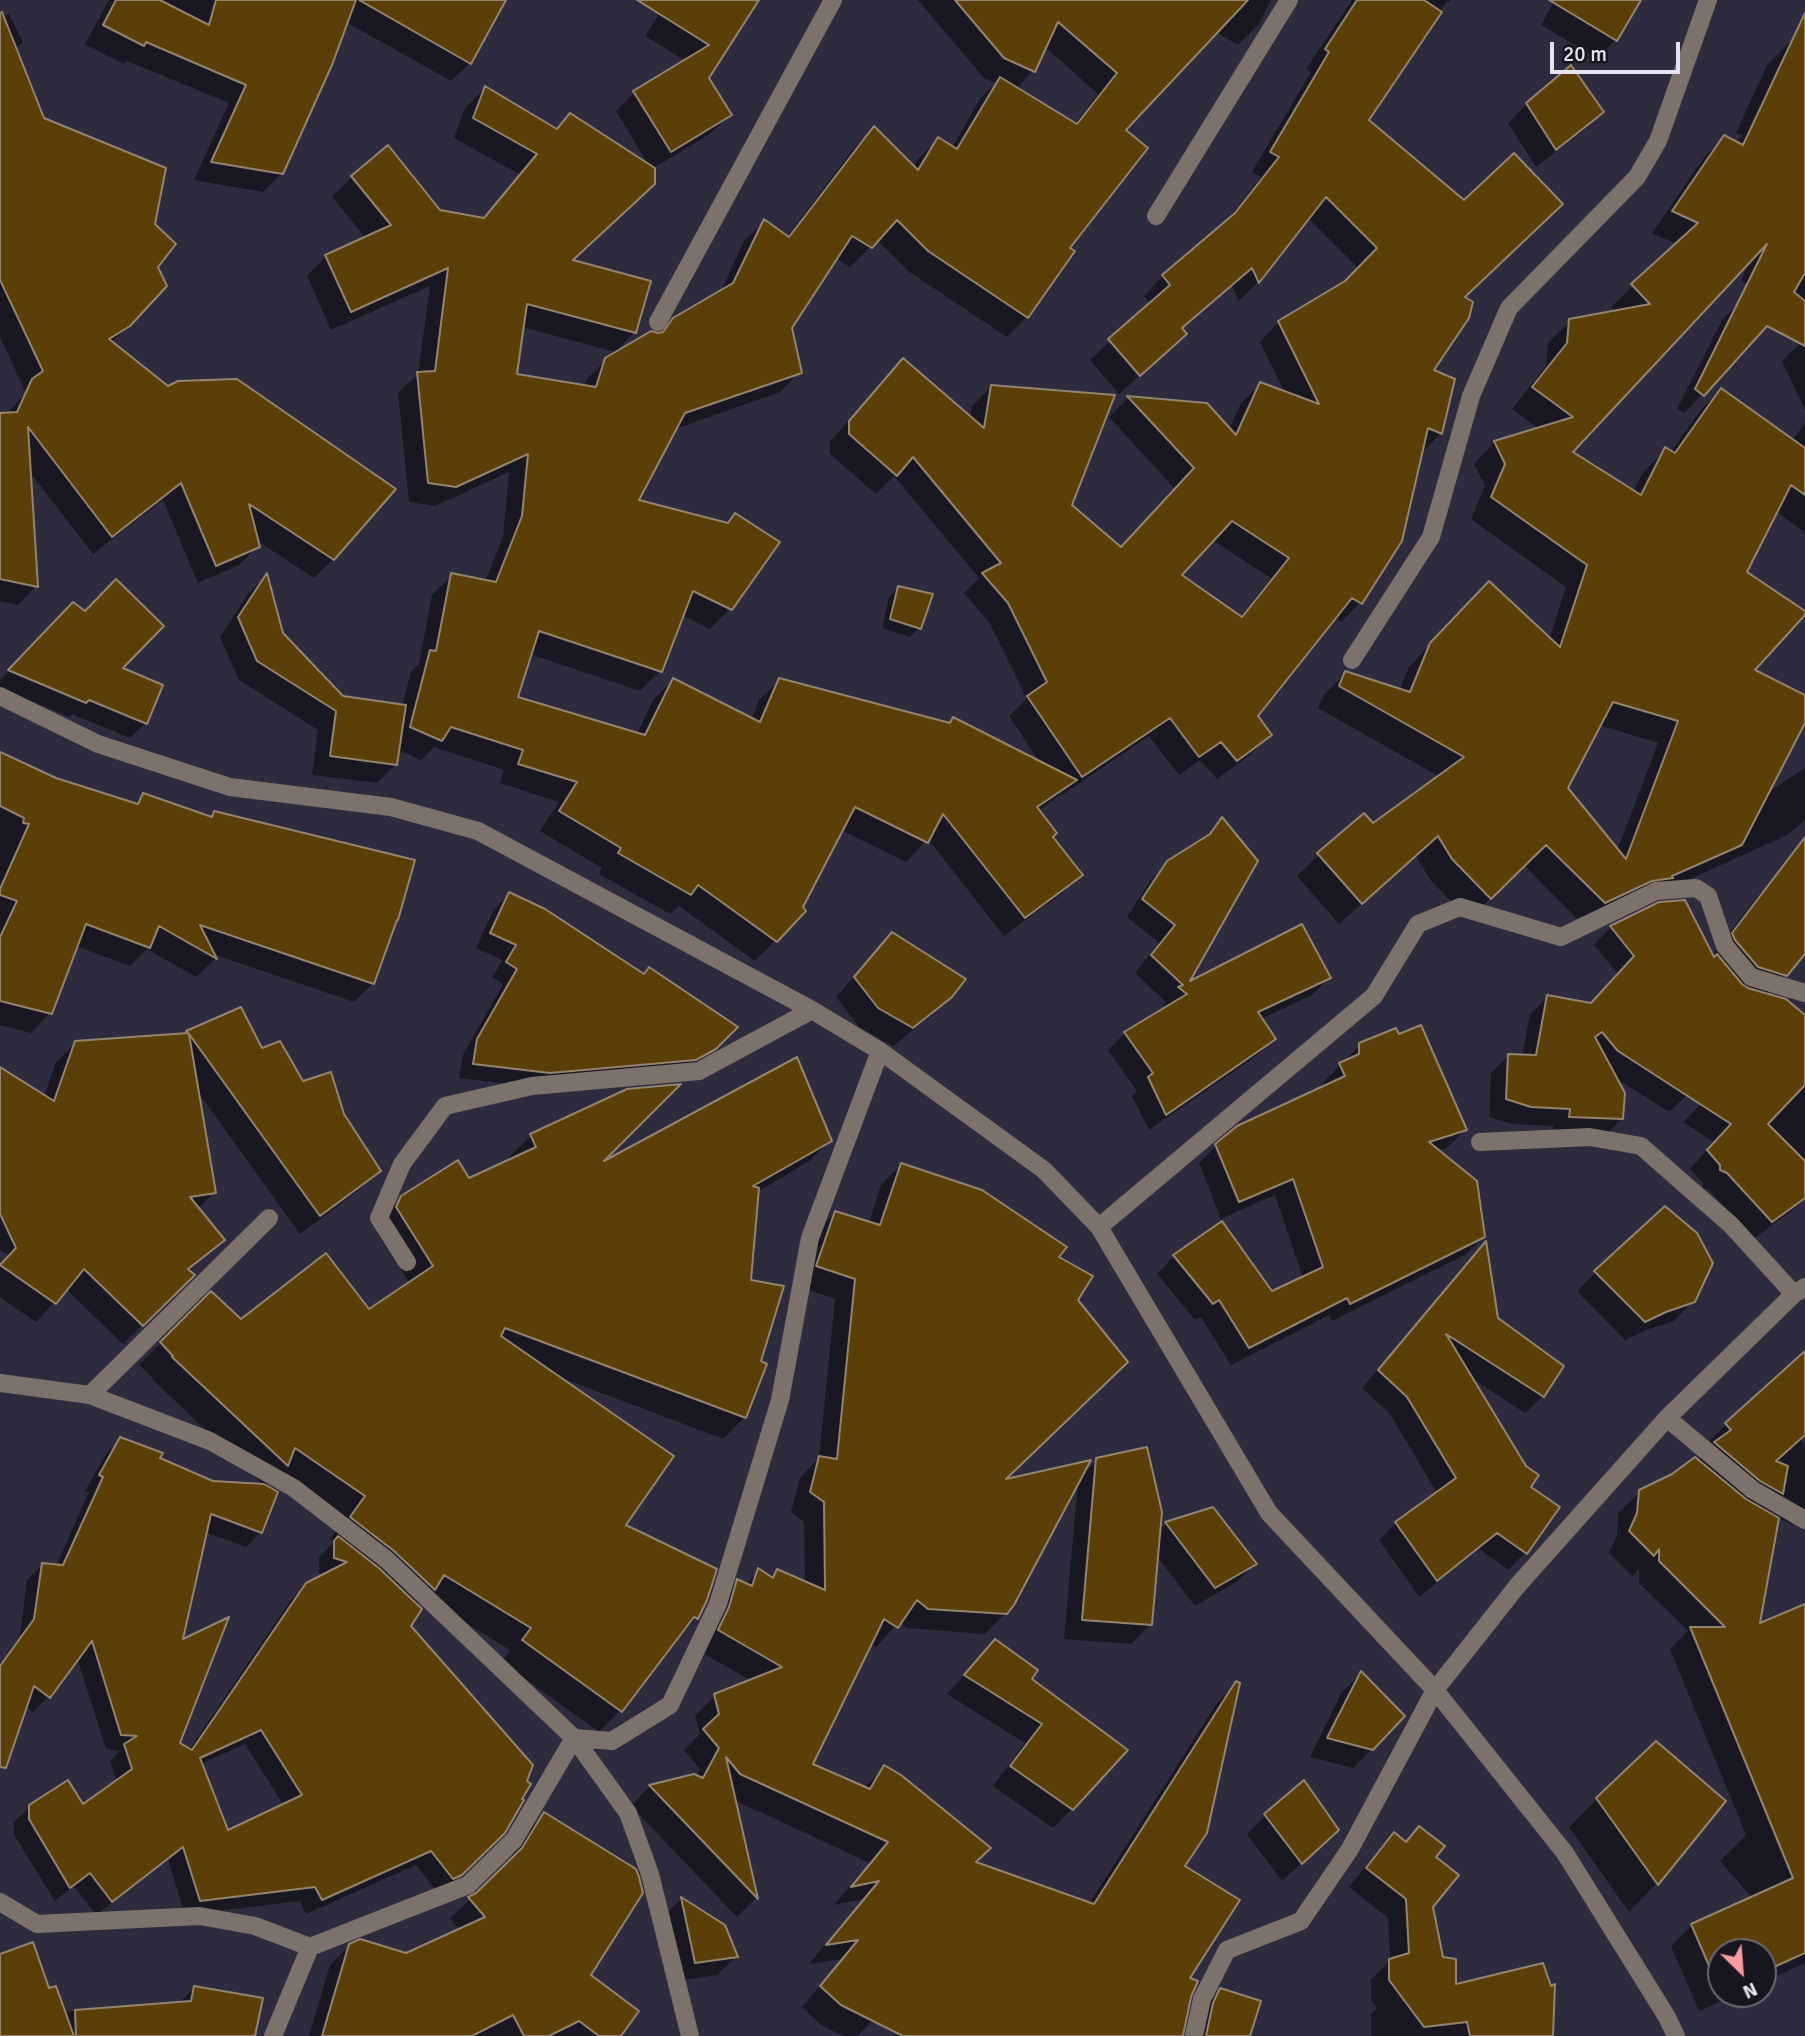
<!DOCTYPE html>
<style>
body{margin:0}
#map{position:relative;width:1805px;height:2036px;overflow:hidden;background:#2f2b3f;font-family:Signika,sans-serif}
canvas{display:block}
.north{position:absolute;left:1707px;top:1938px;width:70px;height:70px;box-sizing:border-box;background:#17151e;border:2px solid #6a6872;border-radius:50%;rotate:155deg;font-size:19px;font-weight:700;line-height:28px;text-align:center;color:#e6e4f1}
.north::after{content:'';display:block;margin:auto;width:24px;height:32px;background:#f49aa0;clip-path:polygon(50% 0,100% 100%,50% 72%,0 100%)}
.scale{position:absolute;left:1550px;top:42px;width:130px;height:32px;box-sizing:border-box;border:4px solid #e6e4f1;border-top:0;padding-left:9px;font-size:21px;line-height:24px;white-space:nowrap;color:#e6e4f1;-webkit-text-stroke:5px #17151e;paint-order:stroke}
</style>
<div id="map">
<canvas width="1805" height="2036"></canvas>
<div class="north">N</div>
<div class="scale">20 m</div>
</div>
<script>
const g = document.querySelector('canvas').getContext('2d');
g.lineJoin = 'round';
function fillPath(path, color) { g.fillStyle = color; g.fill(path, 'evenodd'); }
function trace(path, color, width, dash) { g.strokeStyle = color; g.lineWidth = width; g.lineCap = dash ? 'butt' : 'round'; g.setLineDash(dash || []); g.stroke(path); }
fillPath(new Path2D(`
 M109,0h395l-34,63 -19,18 -105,-59 -64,151 -19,19 -69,-12 35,-77 -102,-42 -4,3 -38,-20z
 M668,0h89l-50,78 23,36 -19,19 -57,35 -83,93 64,71 -20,20 -93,-25 -7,48 69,12 2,-7 20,-20 53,-25 15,-15 46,-27 24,-52 20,-19 22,16 68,-90 20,-19 39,39 5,-9 20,-19 14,8 28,-49 16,-16 -12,-5 -66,-78h353l-13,25 -20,20 -22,-13 -93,99 -56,117 -40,69 -20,20 -99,-66 -31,-31 -27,27 -14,-9 -45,70 9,44 -20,20 -105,37 -39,72 90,23 9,-8 -5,93 -20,20 -28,-14 -22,56 -20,20 -110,-37 -14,44 121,36 16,-34 20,-20 78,40 8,-20 21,-20 168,44 5,-5 88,45 -32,-48 18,-17 -38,-77 -25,-29 15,-15 -85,-102 -18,18 -46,-40v-12l54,-62 19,-20 67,58 2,-12 19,-19 79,119 50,43 55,-60 -66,-72 19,-19 78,7 23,25 12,-27 20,-19 24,9 -25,-51 19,-20 67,-40 13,-13 -51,-51 -50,64 -19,19 -7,-15 -51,44 -16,23 -46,41 -29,-34 61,-56 -7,-8 19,-20 60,-50 38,-49 -9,-5 59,-100 -5,-3 46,-69h99l-2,2 -2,-1 -80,120 96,177 -32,73 10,62 -20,21 -61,149 -19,19 -7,-4 -79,98 15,19 -19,19 -34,25 -17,-19 -21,15 -30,-39 -87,59 -1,-1 -23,17 13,26 30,38 -20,19 -57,42 -76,-97 -22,23 -65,-32 -40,78 3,3 -49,50 -76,-55 -9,8 -71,-40 3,-6 -62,-37 19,-29 -59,-19 4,-13 -70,-23 -13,13 -23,-10 -2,14 -19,19 -65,-8 6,-45 -79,-50 -19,-43 28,-43 18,-18 15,58 62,63 59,9 9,-34 8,-8 13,-69 20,-20 33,7 18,-45 6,-65 -74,34 -26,-4 -11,-109 20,-19 12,-88 -99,44 -24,-54 19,-20 40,-18 -34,-41 20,-20 35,-29 53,64 42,8 37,-46 -65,-36 11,-30 20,-20 70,42 16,-15 78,51 -33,-55 19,-19 51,-31 -41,-25zM1045,47l53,47 -23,30 -59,-35 17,-18zM1212,540l59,38 -32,40 -60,-43z
 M1555,0h84l-23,40 -19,18 -56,-33z
 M9,14l14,28 -8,8 28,69 110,105 3,43 -27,58 -18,18 222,216 -19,19 -58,-38 2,6 -19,19 -41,18 -35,-83 -70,54 -64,-83 7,115 -18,19 -18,-4v-172l8,-17 16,-17 2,19 14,10 -40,-87v-319z
 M1795,37l10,4v272l-64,-32 8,-20 -179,191 63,40 11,-21 22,-21 5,2 29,-41 21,-21 71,51 13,-18v110l-29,-22 -31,61 8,98 52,27v23l-38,73 38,-25v52l-18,15 -132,60 -73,29 -58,-59 -55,54 -38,-38 -15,-25 -77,68 -42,-48 22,-21 54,-30 67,-48 -122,-69 6,-13 22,-22 53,18 10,-24 58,-62 82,35 17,-53 -95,-68 14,-33 -11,-22 21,-22 44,-13 -27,-20 34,-43 2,-23 22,-22 46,-9 -5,-5 66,-63 -25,-11 51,-74 21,-22 11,6 8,-8 -7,-2 31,-68zM1599,725l59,18 -41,108 -51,-63z
 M1527,104l75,8 -19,19 -47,36 -28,-44z
 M1741,301l-38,93 -19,19 -7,-4 45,-89z
 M1803,340l2,1v69l-23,-49z
 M898,588l21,40 -9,9 -28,-9 7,-31z
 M58,620l62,49 26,54 -16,15 -58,-24 -3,3 -69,-29v-8z
 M0,754l56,25 78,25 9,-9 66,23 5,-5 159,170 -19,19 -141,-48 2,5 -19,18 -49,-28 -17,17 -54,-20 -26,67 -19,20 -31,-8z
 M1222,820l-36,165 143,-7 -17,17 -51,24 12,19 -17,18 -107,74 -17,-34 5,-5 -29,-41 17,-17 41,-25 -4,-3 4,-3 -31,-29 24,-30 -32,-26 23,-36 18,-18 38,-26z
 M1776,878l29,19v55l-39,43 -79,100 -18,17 -55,-35 8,42 -18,17 -51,-2v-8l-41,-2 -23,-7 2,-44 17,-17h14l8,-42 18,-17 42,7 28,-30 -24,-29 17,-18 102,32 3,-2 -2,-4 43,-56z
 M509,894l134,81 93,52 -37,36 -165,24 -75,-9 4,-23 40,-71 -11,-7 11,-17 -27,-12 18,-39z
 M892,934l58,62 -19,20 -38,30 -34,-19 -23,-30z
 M1805,1023v174l-15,15 -37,27 -44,-49 -6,-2v-5l-13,-14 24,-27 -31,-20 17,-17z
 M187,1032l74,18 82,64 35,56 -19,20 -59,44 -103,-143 17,101 -16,17 24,31 -34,31 5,4 -70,69 -57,-55 -30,33 -36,-25v-31l10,-10 -10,-6v-166l44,13 12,-35 20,-19 108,-8z
 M1360,1045l105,85 -18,18 -10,3 47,86 -19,18 -133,66 -3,-6 -98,50 -30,-48 -6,3 -38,-46 17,-18 97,38 32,-16 -28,-83 -54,24 -22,-56 18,-18 108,-58 -2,-4z
 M531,1136l65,30 234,-25 -22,21 -51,30 -8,89 -4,136 -22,22 -161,-61 61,147 74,93 -22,22 -55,71 -21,21 -97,-70 8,-12 -86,-53 -8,9 -7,20 79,222 -43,42 -7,3 -22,-28 -110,49 -6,-13 -115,14 -17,-55 -72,55 -22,-29 -19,15 -41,-66v-13l16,-15 52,-1 35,-24 -7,-21 10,-10 -14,-2 -29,-91 -29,39 -15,15 -8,-6 -25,33v-76l20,-27 7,-56 15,-15 14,1 33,-74 -4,-1 21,-37 15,-15 37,20 55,23 52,4 -113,-107 1,-1 -14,-13 72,-72 30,29 128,-11 41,-27 -35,-55 4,-9 23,-22 67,-18 42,-19 -2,-4zM279,1473l66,45 -15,21 4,3 -15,16v15l7,2 -19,10 -16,15 -102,150 -11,-6 2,-102 25,-110 41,15 15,-15 4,-45zM245,1744l39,62 -57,27 -26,-69z
 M901,1165l156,92 19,43 -74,181 80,-6 15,-15 61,71 8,-7 47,-15 42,55 -19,18 -41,24 -39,-51 -6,70 -19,19 -67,-5 14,-158 -72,132 -21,21 -78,-6 -8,-6 -23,25 -5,-4 -60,122 53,23 21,-21 88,96 116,41 128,-201 20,-20 -54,184 4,112 2,17 -8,40h-283l23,-63 -64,63h-14l-22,-11 -19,-18 40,-48 -33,5 54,-65 -29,6 36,-42 -136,-63 22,98 -19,19 -106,-111 19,-20 46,-9 4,-8 -16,-19 16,-16 -5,-18 20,-20 37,-15 -53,-30 19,-50 20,-20 7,4 14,-14 10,7 8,-7 28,12 -1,-61 -13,-10 9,-34 19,-20 16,-159 -38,-13 18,-53 20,-20 34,10 12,-38z
 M1485,1244l12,75 46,77 -18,17 -55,-36 56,175 -18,18 -29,-21 -60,48 -40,-57 17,-17 41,-30 -47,-79 -28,-26 107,-128z
 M1596,1272l97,29 -19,20 -28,9 -21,10 -48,-49z
 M1805,1367v66l-17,-20 17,34v63l-14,14 -14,-7 -20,109 48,-3v340l-42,19v-30h-42v42h16l-38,17 -28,-65 21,-21 60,-27 -32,-37 26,-26 -76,-186 18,-18 -49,-48v-14l-7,7 -23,-23 8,-17 1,-23 22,-21 58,-31 15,-15 -4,-5 63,-59z
 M996,1641l33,39 43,129 -19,19 -60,-42 32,-43 -78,-49z
 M1361,1674l11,75 -19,19 -43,-11 32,-65z
 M1597,1799l127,2 -68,83 -27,28 -60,-85z
 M544,1814l44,161 31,61h-310l21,-71 20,-20 56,9 54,-24 -10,-12 54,-50 20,-34z
 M1266,1815l54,30 -38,36 -35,-47z
 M1419,1828l15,29 -3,50 10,51 13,28 97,50h-180v-22l6,-6 -6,-9v-19l19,-20 -2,-42 -39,-31 27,-33 18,-19 10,8z
 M681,1899l42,27 13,31 -19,18 -41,6 -13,-64z
 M0,1955l48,35 15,22 115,-8 16,-16 60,48h-254z
 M1221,1990l27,46h-58l11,-26z`), '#0007');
const building = new Path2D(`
 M116,0h44l49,25 7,-25h140l-24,65 -49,109 -72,-12 35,-77 -100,-43 -2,4 -41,-21z
 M359,0h147l-35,64z
 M637,0h122l-50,78 23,37 -61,37 -38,-61 76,-46z
 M955,0h293l-122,130 22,18 -78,100 5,3 -47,67 -100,-67 -31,-31 -25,28 -20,-12 -60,92 10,45 -117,40 -46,87 89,23 7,-10 45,29 -48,68 -39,-19 -31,81 -123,-41 -21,66 127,38 28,-57 87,44 19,-44 171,45 3,-6 124,63 -40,27 20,26 -4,4 30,38 -58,43 -82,-104 -15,29 -73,-36 -52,100 3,4 -29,31 -79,-57 -7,10 -73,-42 3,-5 -62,-37 18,-29 -59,-18 5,-14 -72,-23 -9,14 -32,-14 20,-77 6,1 15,-78 45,9 26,-66 6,-62 -72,33 -28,-4 -11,-111 18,-1 13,-103 -97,44 -26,-57 66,-30 -40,-49 37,-31 52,65 44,8 53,-64 -64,-36 12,-32 72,43 13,-16 85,55v16l-82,76 78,21 -15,52 -109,-29 -10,70 79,13 9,-29 46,-27 7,2 5,-1 10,-14 60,-35 31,-64 25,18 85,-111 44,44 20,-33 19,12 43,-72 77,47 40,-51 -59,-51 -23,50 -31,-14z
 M1357,0h67l18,12 -73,108 95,80 50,-47 49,51 -98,93 8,5 -4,16 -35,52 21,9 -13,55 -14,-6 -26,113 -40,63 -10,-6 -94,118 14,19 -35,26 -16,-19 -22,15 -29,-39 -88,59 -55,-81 20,-14 -39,-79 -26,-30 19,-10 -88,-106 -16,19 -48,-42v-13l54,-63 81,70 7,-43 124,10 -43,110 49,42 73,-79 -67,-72 80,7 29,32 24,-53 59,22 -41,-83 67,-40 32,-33 -51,-51 -67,86 -7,-15 -70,60 5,6 -47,42 -32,-37 62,-54 -8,-10 73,-62 44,-56 -9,-5 59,-100 -4,-3zM1232,521l57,37 -47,59 -60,-42z
 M1549,0h92l-24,41z
 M2,12l42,106 122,50 -11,56 21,20 -18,23 9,19 -37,40 -21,13 59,47 10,-5 59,-2 159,110 -62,71 -85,-56 11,43 -44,19 -35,-83 -69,54 -84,-110 10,160 -38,-8v-166l17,-1 15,-33 11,-8 -43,-91v-267z
 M1805,13v260l-11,19 11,9v45l-38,-20 -63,70 -9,-7 72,-145 -194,208 68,43 24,-48 10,6 46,-65 84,60v47l-14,-10 -44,87 58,39v4l-50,55 50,25v28l-63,122 -70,31 1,2 -21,3 -47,22 -59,-58 -55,54 -39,-40 -14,-23 -76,68 -45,-51 47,-40 9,10 91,-66 -125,-71 6,-15 65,21 20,-49 59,-62 71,66 27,-82 -96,-68 14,-33 -11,-23 79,-24 -41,-30 35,-44 2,-24 81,-15 -19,-20 67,-61 -26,-12 52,-76 19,10zM1613,702l65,19 -52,138 -58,-71z
 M1571,65l33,47 -48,38 -30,-47z
 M267,573l16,60 60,63 63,9 -9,60 -67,-9 6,-45 -79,-50 -19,-44z
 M116,579l48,47 -41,42 40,17 -16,39 -58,-24 -3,3 -78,-33 65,-68 12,9z
 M898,586l35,8 -12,35 -31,-10z
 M0,752l56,26 82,26 5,-11 69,24 2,-6 201,49 -17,60h-1l-23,64 -174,-59 17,34 -58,-33 -9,22 -64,-24 -34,90 -52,-13v-64l17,-36 -17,-6v-6l29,-65 -6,-1 1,-5 -24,-12z
 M1222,817l36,44 -68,120 112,-57 29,54 -73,34 18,27 -110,76 -18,-38 5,-4 -29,-41 63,-38 -9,-7 5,-2 -32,-30 24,-30 -33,-26 25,-38 43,-27z
 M1805,837v117l-18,22 -29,-9 -23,-27 -3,-7z
 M509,892l36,17 99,65 5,-7 89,60 -22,22 -20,11 -146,13 -77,-9 4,-25 40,-70 -11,-7 10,-17 -26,-12z
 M1685,900l29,57 3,-3 25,30 6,4 38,11 19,16v70l-37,39 37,37v37l-33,24 -45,-49 -7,-3v-5l-13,-15 24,-26 -113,-73 -16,-19 -7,5 30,56 -2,26 -54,-2 1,-8 -39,-2 -25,-8 2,-45 28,1 11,-60 44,8 43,-47 -24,-30 49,-24z
 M892,932l74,47 -14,18 -39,31 -35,-20 -24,-31z
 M241,1007l21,41 18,-7 23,40 28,-9 13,42 37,57 -61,45 -131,-182 27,159 -26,4 35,43 -37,29 7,6 -52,51 -59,-57 -28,35 -56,-39 16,-17 -16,-34v-147l54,34 21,-60 113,-8 -2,-2z
 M1421,1025l46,105 -38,12 48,39 8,56 -135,67 -3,-6 -98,50 -30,-48 -6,4 -40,-49 49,-34 50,70 51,-24 -30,-88 -54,23 -24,-58 22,-18 108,-50 -6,-13 20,-9v-11l37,-15 3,6z
 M797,1057l35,84 -79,45 6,2 -8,92 33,6 -23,75 6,3 -21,54 -241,-90 -4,8 173,120 -48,69 91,44 -10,31 -9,19 -4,-2 -72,95 -100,-72 9,-12 -87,-53 -9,15 -41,-39 -44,-34 15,-21 -70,-48 -7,18 -116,-109 1,-1 -13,-14 51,-51 30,28 85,-66 43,56 64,-43 -37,-59 5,-11 57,-36 11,18 67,-31 -6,-13 97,-45 54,-5 -77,77z
 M901,1163l81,27 85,57 -8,10 34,19 -15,24 50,62 -122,117 85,-19 -77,145 -7,9 -79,-5 -11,-9 -19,28 -14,-9 -71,145 57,25 14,-24 17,10 90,73 -15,14 118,42 142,-223 4,2 -33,150 -22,33 55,34 -50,78 8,3 -7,16 -8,39h-280l-62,-31 -21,-19 38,-46 -32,5 53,-64 -28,6 37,-45 -148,-68 -14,-17 32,142 -109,-114 45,-11 9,4 16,-30 -16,-19 16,-15 -5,-20 68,-27 -64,-37 11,-23 8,-28 15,7 6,-18 15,10 4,-9 48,21 -1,-88 -14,-10 9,-36 18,3 18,-180 -39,-13 19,-55 45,14z
 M1665,1206l32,27 16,30 -18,39 -29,10 -21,10 -51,-51z
 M1486,1241l12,77 66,48 -20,31 -98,-63 80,132 13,9 -8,12 29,20 -33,47 -30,-21 -60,48 -42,-59 61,-44 -49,-81 -29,-27z
 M1805,1351v84l-29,26 12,5 -5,28 -23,-13 -46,-39 17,-12 -6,-7z
 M120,1437l43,16 -3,5 53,23 51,3 14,8 -16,41 -51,-19 -28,125 46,-22 -49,126 12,7 114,-167 41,-21 -13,-4v-17l4,-5 41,32 43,41 -11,17 122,139 -6,16 4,3 -9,15 2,1 -19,33 -43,42 -9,4 -22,-28 -109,49 -7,-13 -115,14 -17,-54 -71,55 -22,-29 -20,15 -41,-69v-14l39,-25 15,24 49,-35 -8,-25 13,-8 -16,-1 -29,-94 -42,57 -16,-12 -28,82 -6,-1v-101l34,-47 8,-56 21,2 40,-88 -4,-2zM261,1730l41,65 -74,35 -28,-72z
 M1147,1447l15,65 -10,113 -70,-5 14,-162z
 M1695,1457l51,42 33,19 -19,105 45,-19v349l-42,19v-20h-42l-1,39 -29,-67 102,-46 -103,-251h35l-66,-66v-12l-5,7 -25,-25 8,-18 2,-23 33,-16z
 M1213,1507l44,57 -42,24 -50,-66z
 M995,1639l43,31 -6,9 96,71 -55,60 -63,-44 32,-42 -78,-49z
 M1361,1671l44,45 -32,34 -46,-12z
 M1656,1741l70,60 -68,84 -62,-87z
 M1304,1780l35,50 -37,34 -38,-50z
 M544,1812l92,57 3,8 4,16 -52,82 48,36 -18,25h-22l-20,-15 -30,15h-25l-11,-21 -41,21h-150l27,-92 11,-5 46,14 79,-36 -17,-20 8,-4 46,-45z
 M1419,1826l26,20 -9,11 23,18 -26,32 10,50 13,2v25l87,-21 8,23 4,-2 -2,52h-83l-3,-14 -43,5 -35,-47v-21l20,-6 -3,-54 -40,-31 28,-36 12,10z
 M681,1897l44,28 13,32 -43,6z
 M33,1942l16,46 7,-2 18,50h-74v-82z
 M194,1986l69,12 -8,38h-179l-1,-26 116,-9z
 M1220,1988l41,13 -11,35h-44l7,-33z`);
fillPath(building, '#5c3f08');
trace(building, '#93846f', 2);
trace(new Path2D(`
 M1156,216l133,-216
 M658,322l175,-322
 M1352,660l79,-123 40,-141 38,-88 128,-131 21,-36 50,-141
 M0,696l98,48 132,43 161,20 87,24 334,179 68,41 164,119 55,57 170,286 166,177 130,163 102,164 9,19
 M1480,1142l110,-5 51,9 90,79 63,69
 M1099,1227l275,-231 44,-72 42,-17 101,30 95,-46 40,-3 12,8 17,50 26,31 54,16
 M407,1262l-28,-44 23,-54 43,-58 87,-20 167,-15 113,-61
 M0,1383l90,12 120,46 84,47 92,71 188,179 54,75 22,61 40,162
 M90,1395l179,-177
 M1667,1418l86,72 52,30
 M0,1902l37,22 163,-8 55,10 55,21
 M273,2036l37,-89 158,-62 46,-45 60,-102 38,3 58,-36 48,-101 62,-204 30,-162 70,-187
 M1194,2036l8,-37 25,-49 74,-29 49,-72 85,-159 83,-105 149,-167 127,-124 11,-7`), '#7c716b', 18);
</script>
